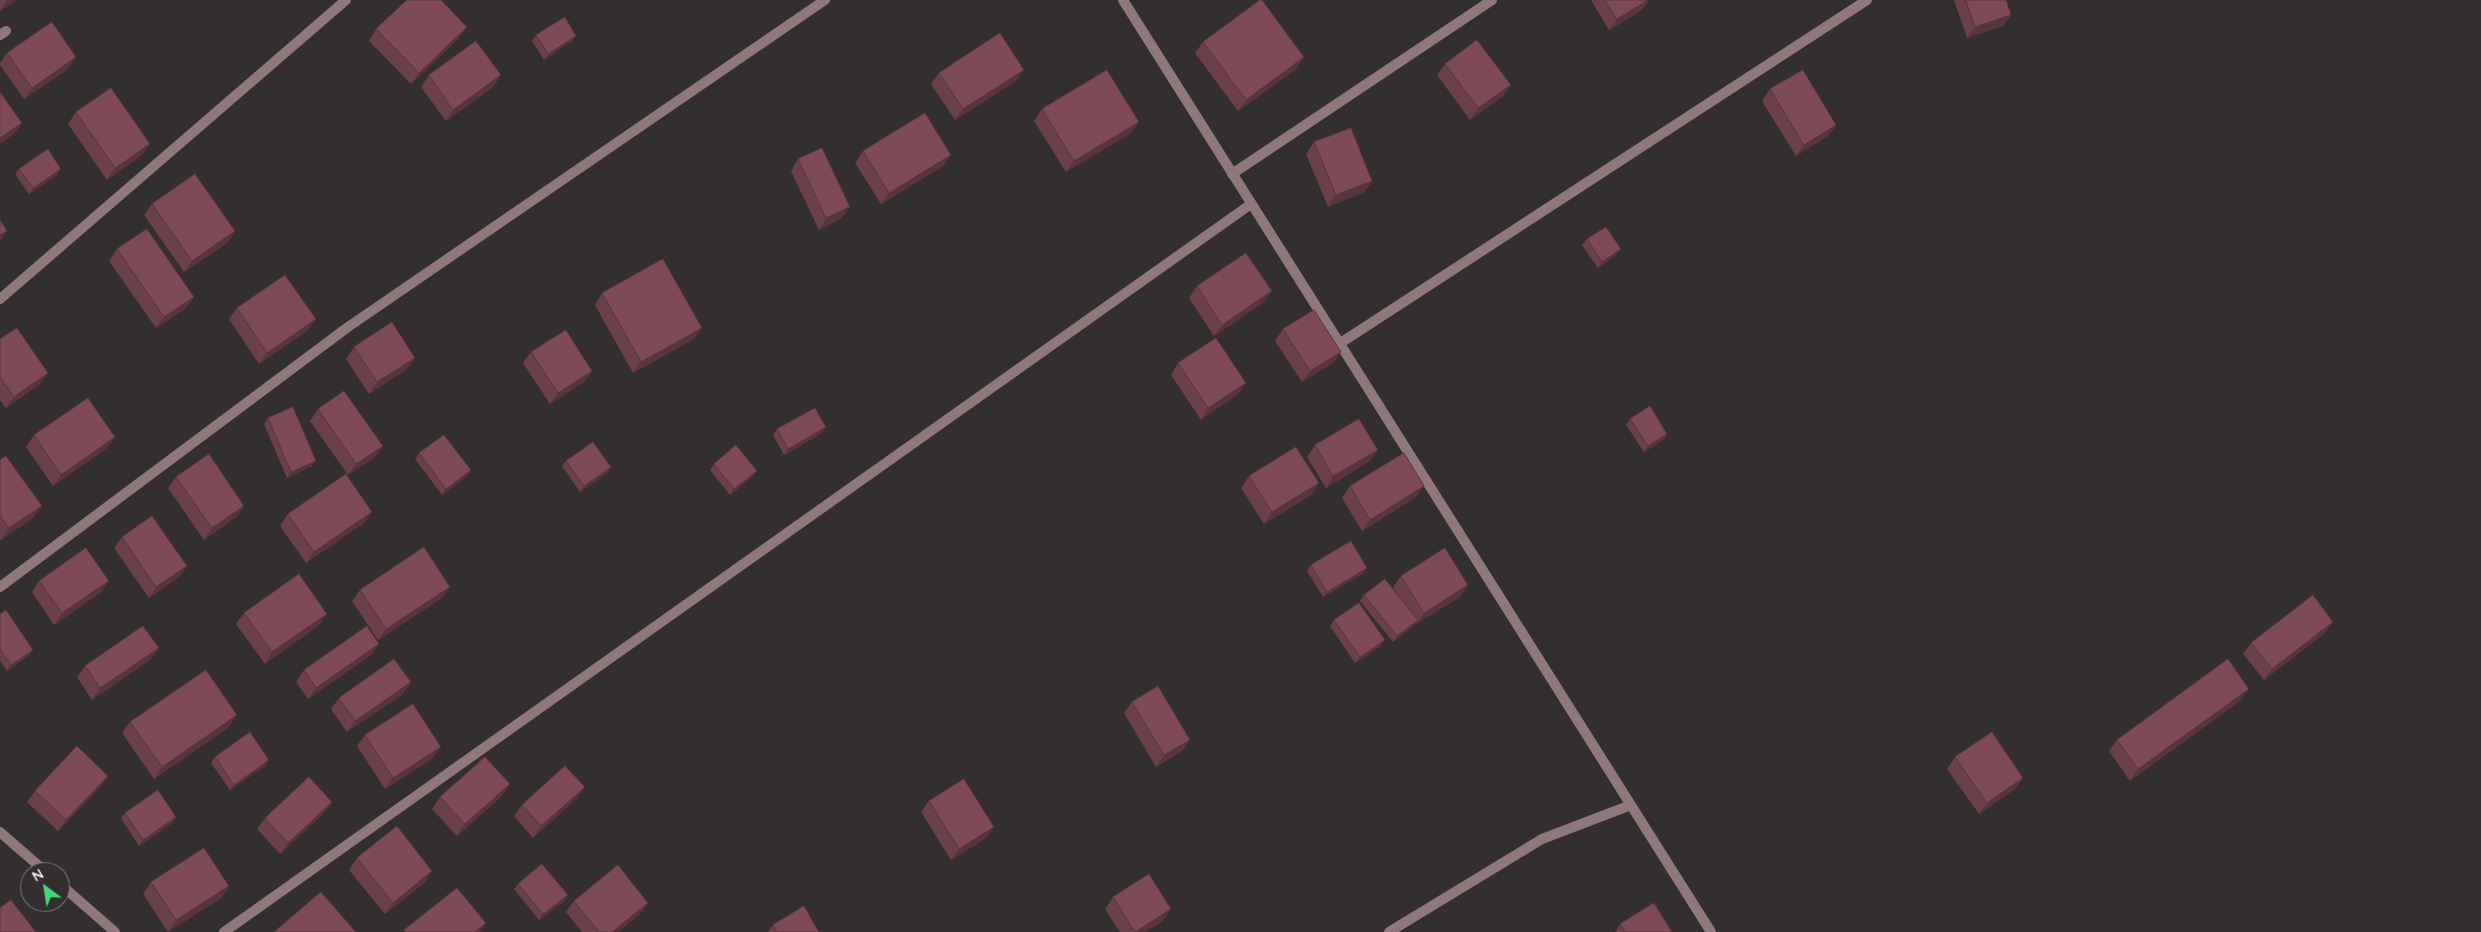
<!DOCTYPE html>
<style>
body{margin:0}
#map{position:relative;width:2481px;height:932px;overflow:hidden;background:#332e2f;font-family:Quicksand,sans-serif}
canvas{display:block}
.north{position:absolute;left:20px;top:862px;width:50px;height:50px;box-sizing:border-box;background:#332e2f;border:1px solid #7f7a7b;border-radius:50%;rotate:329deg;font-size:14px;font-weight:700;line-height:20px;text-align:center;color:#f1eded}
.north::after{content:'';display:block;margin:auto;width:18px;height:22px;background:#43d77b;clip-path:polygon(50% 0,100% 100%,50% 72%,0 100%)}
</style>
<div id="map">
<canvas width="2481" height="932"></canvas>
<div class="north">N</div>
</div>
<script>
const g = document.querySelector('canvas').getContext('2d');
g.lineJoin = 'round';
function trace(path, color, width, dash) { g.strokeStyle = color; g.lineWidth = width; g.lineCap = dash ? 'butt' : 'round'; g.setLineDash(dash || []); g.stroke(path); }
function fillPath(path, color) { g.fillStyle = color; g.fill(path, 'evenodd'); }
trace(new Path2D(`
 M1123,0l588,932
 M0,35l6,-4
 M1232,174l260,-174
 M0,299l346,-299
 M1339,344l528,-344
 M0,587l348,-260 477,-327
 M0,832l46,40
 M60,884l55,48
 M224,932l1027,-728
 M1389,932l153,-93 89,-34`), '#90777b', 10);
fillPath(new Path2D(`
 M0,0h16l-16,11z
 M1591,0h58l-7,10 -33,20z
 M1954,0h52l5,15 -8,11 -36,12z
 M376,29l83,9 -48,46 -42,-43z
 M536,35l40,1 -4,5 -28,19 -12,-19z
 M1203,42l101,15 -8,12 -58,42 -43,-58z
 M7,53l61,16 -44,30 -24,-34v-2z
 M1445,64l58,32 -33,24 -33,-45z
 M939,73l77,8 -61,39 -24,-36z
 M429,75h72l-8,12 -47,34 -25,-34z
 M1770,89l66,36 -8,11 -32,20 -34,-55z
 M1042,109l89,24 -65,39 -32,-51z
 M76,112l66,43 -35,25 -39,-56z
 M1314,142l58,39 -8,11 -36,15 -22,-53z
 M863,151l88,4 -8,11 -62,38 -26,-41z
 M798,159l44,59 -23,12 -28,-59z
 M19,169l38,6 -28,19 -14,-20z
 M152,204l83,27 -8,12 -43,29 -40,-57z
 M1587,239l29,16 -18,13 -16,-23z
 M117,249l77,48 -8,11 -30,20 -47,-67z
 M1197,286l67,16 -50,34 -25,-38z
 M602,293l92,46 -61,34 -38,-68z
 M237,308l71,22 -49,34 -30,-45z
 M1283,329l50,34 -31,19 -27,-41z
 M0,339l48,34 -8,11 -34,24 -6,-8z
 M354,347l53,22 -38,25 -23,-35z
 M531,352l61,19 -8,11 -34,22 -27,-41z
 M1178,363l68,20 -8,11 -37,26 -30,-45z
 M318,409l65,37 -8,11 -27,18 -38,-54z
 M268,418l44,48 -25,12 -23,-54z
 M1630,419l37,15 -4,6 -19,12 -18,-27z
 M777,429l45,4 -38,22 -11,-20z
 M34,435l73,13 -54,38 -27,-39z
 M1315,445l55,16 -44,27 -19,-31z
 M419,453l52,17 -4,6 -25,19 -27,-36z
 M0,460l34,57 -33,23 -1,-1z
 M566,461l41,12 -27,19 -18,-26z
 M714,464l39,12 -23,19 -20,-25z
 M1249,476l70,7 -8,12 -47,29 -23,-36z
 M176,477l68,29 -8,11 -32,23 -36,-52z
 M1350,486h74l-8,11 -54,34 -20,-33z
 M288,514l76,9 -58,40 -26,-37z
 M122,537l65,29 -8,11 -30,21 -35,-50z
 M1311,565l56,3 -5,6 -39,23 -16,-26z
 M1401,576l59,21 -44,27 -1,-1 -1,3 -21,16 -33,-41 4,-6 35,2 -6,-10z
 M39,581h70l-8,11 -47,33 -22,-33z
 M360,590l82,8 -64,42 -26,-39z
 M244,613l75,12 -54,39 -29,-40z
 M0,614l33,36 -4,5 -22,16 -7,-10z
 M1334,620l47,26 -26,17 -25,-37z
 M2325,633l-61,47 -21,-26 8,-11z
 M371,655l-63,44 -12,-17 8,-12z
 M151,659l-59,41 -15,-23 8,-11z
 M411,682l-8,12 -56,38 -16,-23 8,-11z
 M2241,700l-111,81 -21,-30 8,-11z
 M1132,702l58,38 -8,11 -26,16 -32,-54z
 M130,722l99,5 -75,52 -32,-46z
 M365,735l68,23 -48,31 -28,-43z
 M215,757l50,9 -35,24 -19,-27z
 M1955,757l68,21 -8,11 -36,25 -32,-45z
 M108,776l-8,11 -42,44 -31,-29 8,-11z
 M502,796l-45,40 -25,-27 8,-12z
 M577,798l-44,40 -19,-22 8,-11z
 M929,801l57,37 -35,22 -30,-48z
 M332,802l-8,11 -44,41 -23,-25 8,-11z
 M125,813l51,4 -4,6 -33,23 -18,-28z
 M357,858l75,13 -7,11 -40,32 -36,-44z
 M151,882l78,4 -8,12 -53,34 -25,-38z
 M518,884l50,11 -4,6 -25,19 -25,-31z
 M1113,897l50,24 -18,11h-25l-15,-23z
 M574,901l74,2 -8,11 -22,18h-36l-16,-20z
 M1620,924l52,8h-57z
 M773,925l46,7h-51z`), '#6c4049');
fillPath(new Path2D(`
 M7,0h9l-16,11v-1z
 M1648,0h1l-7,10 -33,20 8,-11z
 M2011,15l-8,11 -36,12 8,-11z
 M467,27l-8,11 -48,46 8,-11z
 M576,36l-4,5 -28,19 4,-6z
 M76,57l-8,12 -44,30 8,-11z
 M1304,57l-8,12 -58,42 8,-11z
 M1024,70l-8,11 -61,39 8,-11z
 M501,75l-8,12 -47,34 7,-11z
 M1511,85l-8,11 -33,24 8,-12z
 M1139,122l-8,11 -65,39 8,-11z
 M22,123l-8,11 -14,10v-6z
 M1836,125l-8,11 -32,20 8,-11z
 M150,144l-8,11 -35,25 8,-12z
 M951,155l-8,11 -62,38 8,-11z
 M61,169l-4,6 -28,19 4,-6z
 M1372,181l-8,11 -36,15 8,-12z
 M850,207l-8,11 -23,12 7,-12z
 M7,231l-7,10v-6z
 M235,231l-8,12 -43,29 8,-11z
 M1621,249l-5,6 -18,13 4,-6z
 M1272,291l-8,11 -50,34 8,-11z
 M194,297l-8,11 -30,20 8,-11z
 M316,319l-8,11 -49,34 8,-11z
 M702,328l-8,11 -61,34 8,-11z
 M1341,352l-8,11 -31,19 8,-11z
 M415,358l-8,11 -38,25 8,-12z
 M592,371l-8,11 -34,22 8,-11z
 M48,373l-8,11 -34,24 8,-11z
 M1246,383l-8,11 -37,26 7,-12z
 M826,427l-4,6 -38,22 4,-6z
 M1667,434l-4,6 -19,12 4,-6z
 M115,437l-8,11 -54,38 8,-11z
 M383,446l-8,11 -27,18 8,-11z
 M1378,450l-8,11 -44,27 7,-12z
 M316,461l-4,5 -25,12 4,-6z
 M611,467l-4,6 -27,19 4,-6z
 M471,470l-4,6 -25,19 4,-6z
 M757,471l-4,5 -23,19 4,-6z
 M1319,483l-8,12 -47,29 8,-12z
 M1424,486l-8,11 -54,34 8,-11z
 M42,506l-8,11 -33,23 8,-12z
 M244,506l-8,11 -32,23 8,-12z
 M372,512l-8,11 -58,40 8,-11z
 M187,566l-8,11 -30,21 7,-11z
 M1367,568l-5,6 -39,23 4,-5z
 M109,581l-8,11 -47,33 8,-12z
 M1468,585l-8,12 -44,27 8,-11z
 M450,587l-8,11 -64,42 8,-11z
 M327,614l-8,11 -54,39 7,-12z
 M1418,620l-4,6 -21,16 4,-6z
 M2333,622l-8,11 -61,47 8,-11z
 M1385,640l-4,6 -26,17 5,-6z
 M379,644l-8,11 -63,44 8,-11z
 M159,648l-8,11 -59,41 8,-12z
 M33,650l-4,5 -22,16 4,-6z
 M411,682l-8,12 -56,38 8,-11z
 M2249,689l-8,11 -111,81 8,-12z
 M237,715l-8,12 -75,52 8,-12z
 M1190,740l-8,11 -26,16 8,-12z
 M441,747l-8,11 -48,31 8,-11z
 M269,760l-4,6 -35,24 4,-5z
 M108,776l-8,11 -42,44 8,-11z
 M2023,778l-8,11 -36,25 8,-11z
 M510,784l-8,12 -45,40 8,-12z
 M585,787l-8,11 -44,40 8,-12z
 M332,802l-8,11 -44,41 8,-11z
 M176,817l-4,6 -33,23 4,-6z
 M994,827l-8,11 -35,22 8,-11z
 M432,871l-7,11 -40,32 8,-11z
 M229,886l-8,12 -53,34 8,-12z
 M568,895l-4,6 -25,19 4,-6z
 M648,903l-8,11 -22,18h-6z
 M1171,909l-8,12 -18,11h-10z
 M486,923l-6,9h-5z`), '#58343c');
const building = new Path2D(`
 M407,0h34l26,27 -48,46 -43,-44z
 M1260,0h2l42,57 -58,43 -43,-58z
 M1605,0h43l-31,19z
 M1966,0h40l5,15 -36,12z
 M565,17l11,19 -28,18 -12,-19z
 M52,22l24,35 -44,31 -25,-35z
 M1000,33l24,37 -61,39 -24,-36z
 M1477,40l34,45 -33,23 -33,-44z
 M476,41l25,34 -48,35 -24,-35z
 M1107,70l32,52 -65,39 -32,-52z
 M1803,70l33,55 -32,20 -34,-56z
 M111,88l39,56 -35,24 -39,-56z
 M0,92l22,31 -22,15z
 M925,113l26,42 -62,38 -26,-42z
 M1351,128l21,53 -36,14 -22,-53z
 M822,148l28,59 -24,11 -28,-59z
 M48,149l13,20 -28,19 -14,-19z
 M195,174l40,57 -43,30 -40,-57z
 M0,220l7,11 -7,4z
 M1606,227l15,22 -19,13 -15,-23z
 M147,229l47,68 -30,20 -47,-68z
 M1246,253l26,38 -50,34 -25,-39z
 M663,259l39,69 -61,34 -39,-69z
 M285,275l31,44 -49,34 -30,-45z
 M1314,310l27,42 -31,19 -27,-42z
 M392,322l23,36 -38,24 -23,-35z
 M17,328l31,45 -34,24 -14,-20v-38z
 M566,330l26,41 -34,22 -27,-41z
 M1216,338l30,45 -38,25 -30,-45z
 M344,391l39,55 -27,18 -38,-55z
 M88,398l27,39 -54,38 -27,-40z
 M1650,406l17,28 -19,12 -18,-27z
 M293,407l23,54 -25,11 -23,-54z
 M815,408l11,19 -38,22 -11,-20z
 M1359,419l19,31 -45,26 -18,-31z
 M444,435l27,35 -25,19 -27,-36z
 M593,442l18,25 -27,19 -18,-25z
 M736,445l21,26 -23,18 -20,-25z
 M1296,447l23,36 -47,29 -23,-36z
 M1404,453l20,33 -54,34 -20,-34z
 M209,454l35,52 -32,22 -36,-51z
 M6,456l36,50 -33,22 -9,-12v-56z
 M346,474l26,38 -58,40 -26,-38z
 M152,516l35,50 -31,21 -34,-50z
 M1351,541l16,27 -40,24 -16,-27z
 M424,547l26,40 -64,42 -26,-39z
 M86,548l23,33 -47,32 -23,-32z
 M1445,548l23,37 -44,28 -23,-37z
 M299,574l28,40 -55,38 -28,-39z
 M1385,579l33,41 -21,16 -33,-41z
 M2313,595l20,27 -61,47 -21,-26z
 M1359,603l26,37 -25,17 -26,-37z
 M6,610l27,40 -22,15 -11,-16v-35z
 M143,626l16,22 -59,40 -15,-22z
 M367,626l12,18 -63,44 -12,-18z
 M394,659l17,23 -56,39 -16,-23z
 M2228,659l21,30 -111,80 -21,-29z
 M206,670l31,45 -75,52 -32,-45z
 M1158,686l32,54 -26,15 -32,-53z
 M413,704l28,43 -48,31 -28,-43z
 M250,732l19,28 -35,25 -19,-28z
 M1992,732l31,46 -36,25 -32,-46z
 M77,746l31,30 -42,44 -31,-29z
 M485,757l25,27 -45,40 -25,-27z
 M565,766l20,21 -44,39 -19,-21z
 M309,777l23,25 -44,41 -23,-25z
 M964,779l30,48 -35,22 -30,-48z
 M158,790l18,27 -33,23 -18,-27z
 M397,826l35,45 -39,32 -36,-45z
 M204,848l25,38 -53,34 -25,-38z
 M542,864l26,31 -25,19 -25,-30z
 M618,865l30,38 -36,29h-13l-25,-31z
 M1149,874l22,35 -36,23 -22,-35z
 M457,888l29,35 -11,9h-70l-1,-2z
 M321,892l34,39 -1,1h-80z
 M11,900l25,32h-36v-24z
 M1654,903l18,29h-47l-5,-8z
 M804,906l15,26h-42l-4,-7z`);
fillPath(building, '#7e4a55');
trace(building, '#58343c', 1);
</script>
